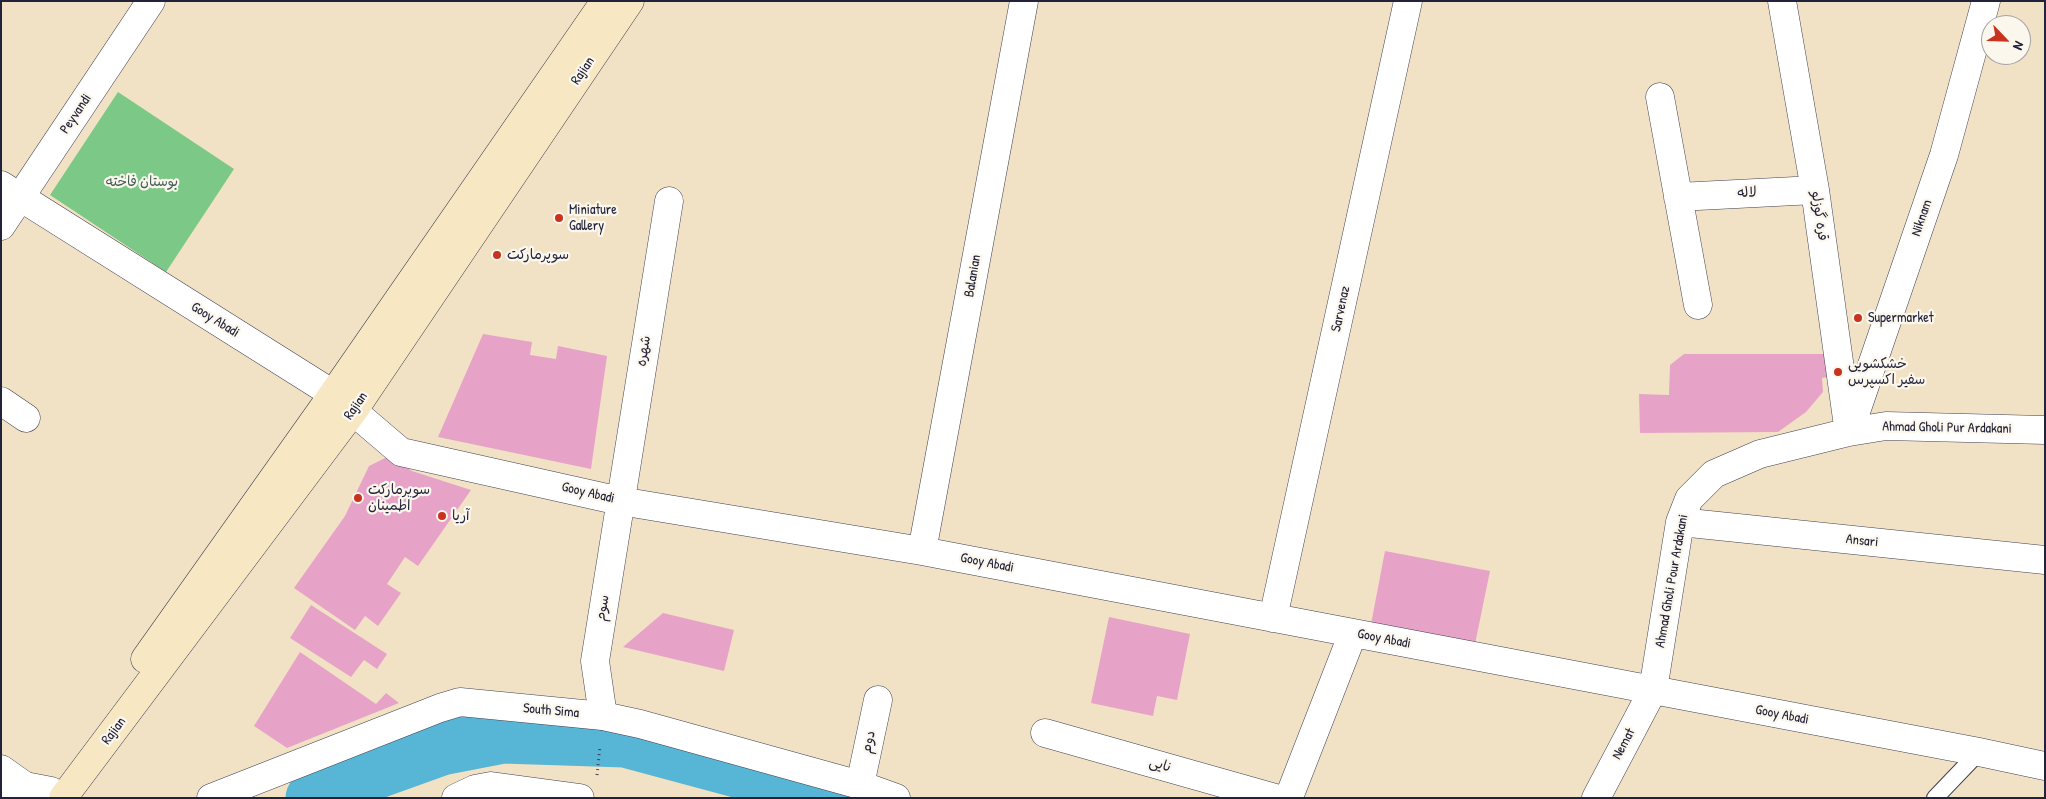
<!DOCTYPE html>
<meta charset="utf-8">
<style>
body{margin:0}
#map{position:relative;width:2046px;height:799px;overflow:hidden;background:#f1e2c5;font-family:"Patrick Hand",sans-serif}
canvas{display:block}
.frame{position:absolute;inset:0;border:2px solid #22223b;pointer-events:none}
.north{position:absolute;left:1981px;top:15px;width:50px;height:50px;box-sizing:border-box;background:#fbf7ec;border:1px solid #a4a2a5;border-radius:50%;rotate:114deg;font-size:14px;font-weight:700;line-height:20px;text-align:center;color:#22223b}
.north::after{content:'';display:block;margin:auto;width:18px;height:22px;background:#c8321e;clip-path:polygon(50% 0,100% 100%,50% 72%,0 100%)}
</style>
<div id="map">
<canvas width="2046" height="799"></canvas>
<div class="frame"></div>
<div class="north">N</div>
</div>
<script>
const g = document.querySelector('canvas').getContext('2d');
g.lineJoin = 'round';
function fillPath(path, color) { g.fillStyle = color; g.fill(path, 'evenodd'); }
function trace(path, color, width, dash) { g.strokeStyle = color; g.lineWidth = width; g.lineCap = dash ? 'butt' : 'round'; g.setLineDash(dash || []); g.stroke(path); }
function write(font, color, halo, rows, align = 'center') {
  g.font = font + ' "Patrick Hand","Playpen Sans Arabic",sans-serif'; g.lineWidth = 4.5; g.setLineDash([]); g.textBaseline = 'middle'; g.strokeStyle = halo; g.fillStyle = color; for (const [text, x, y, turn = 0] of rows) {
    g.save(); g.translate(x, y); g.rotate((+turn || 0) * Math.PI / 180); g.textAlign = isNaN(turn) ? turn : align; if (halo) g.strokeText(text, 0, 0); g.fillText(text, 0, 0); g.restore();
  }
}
fillPath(new Path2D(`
 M118,92l116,77 -68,103 -116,-77z`), '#7cc886');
trace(new Path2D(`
 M313,798l64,-27 64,-23 62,-12 122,4 216,58`), '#57b6d5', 55);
fillPath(new Path2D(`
 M483,334l49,8 -2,13 26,4 2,-13 49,10 -16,113 -153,-32z
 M1684,354h143l1,23 -6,1 1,14 -17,20 -28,20 -138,1 -1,-39 30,1 1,-30z
 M389,456l23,15 59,19 -53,76 -13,-9 -18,27 14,9 -23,33 -13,-10 -10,14 -61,-42 51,-72 24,-50z
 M1385,551l105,20 -15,73 -104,-20z
 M311,605l76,49 -10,15 -13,-9 -13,17 -61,-39z
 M663,613l71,17 -10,41 -101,-24z
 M1109,617l81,17 -13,66 -20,-4 -4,20 -62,-13z
 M300,652l76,52 10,-11 13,10 -112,45 -33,-22z`), '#e7a3c7');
const service = new Path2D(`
 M1935,798l44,-46`);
const minor = new Path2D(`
 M1782,1l33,189 33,236
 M1660,97l38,208
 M1,185l332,209 68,58 219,49 302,50 1057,201 66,14
 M1678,197l137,-7
 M1,226l150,-225
 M1,401l25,17
 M1849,432l95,-277 42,-154
 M1680,522l365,38
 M922,551l102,-550
 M1273,618l135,-617
 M603,716l-8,-55 74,-460
 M1045,733l230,65
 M1,769l24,17
 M860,785l18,-85
 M1287,798l4,-6 62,-159
 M1596,798l57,-108 27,-168 9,-23 25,-25 46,-20 89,-22 37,-6 159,4`);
const tertiary = new Path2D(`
 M11,798l14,-12 26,5 10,7
 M211,798l229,-90 20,-6 143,14 37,8 220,61 36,13
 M456,798l19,-9 16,-3 89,12`);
const secondary = new Path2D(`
 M145,659l188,-265 272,-393
 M63,798l291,-388 276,-409`);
trace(service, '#413f50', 18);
trace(minor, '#413f50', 29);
trace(tertiary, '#413f50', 29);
trace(secondary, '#413f50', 29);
trace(new Path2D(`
 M597,775l3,-29`), '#413f50', 3, [1, 4]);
trace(service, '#fff', 16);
trace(minor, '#fff', 28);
trace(tertiary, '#fff', 28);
trace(secondary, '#f7e8c3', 28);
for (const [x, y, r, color] of [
 [559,218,5,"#c8321e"],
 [497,255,5,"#c8321e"],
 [1858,318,5,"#c8321e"],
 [1838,372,5,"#c8321e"],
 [358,498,5,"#c8321e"],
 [442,516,5,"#c8321e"]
]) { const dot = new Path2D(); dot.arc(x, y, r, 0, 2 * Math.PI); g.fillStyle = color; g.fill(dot); trace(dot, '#fbf7ec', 2); }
write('14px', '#22223b', '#fbf7ec', [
 ["Rajian",583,71,-56],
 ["Peyvandi",76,114,-56],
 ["لاله",1747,193,-3],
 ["قره گوزلو",1819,216,82],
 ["Niknam",1922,218,-71],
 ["Balanian",973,276,-80],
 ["Sarvenaz",1341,309,-78],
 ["Gooy Abadi",215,320,32],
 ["شهره",644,351,-81],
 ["Rajian",356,406,-55],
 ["Ahmad Gholi Pur Ardakani",1947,428,1],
 ["Gooy Abadi",588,493,13],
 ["Ansari",1862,541,6],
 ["Gooy Abadi",987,563,11],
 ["Ahmad Gholi Pour Ardakani",1672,581,-80],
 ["سوم",603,608,-81],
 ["Gooy Abadi",1384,639,11],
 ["South Sima",551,711,5],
 ["Gooy Abadi",1782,715,11],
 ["Rajian",114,731,-53],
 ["دوم",869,742,-78],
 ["Nemat",1624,744,-62],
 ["نایی",1160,765,16]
]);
write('14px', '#425c55', '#fbf7ec', [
 ["بوستان فاخته",142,182]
]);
write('14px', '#22223b', '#fbf7ec', [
 ["Miniature",569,210],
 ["Gallery",569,226],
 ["سوپرمارکت",507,255],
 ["Supermarket",1868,318],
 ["خشکشویی",1848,364],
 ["سفیر اکسپرس",1848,380],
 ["سوپرمارکت",368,490],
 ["اطمینان",368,506],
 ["آریا",452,516]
], 'left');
</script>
